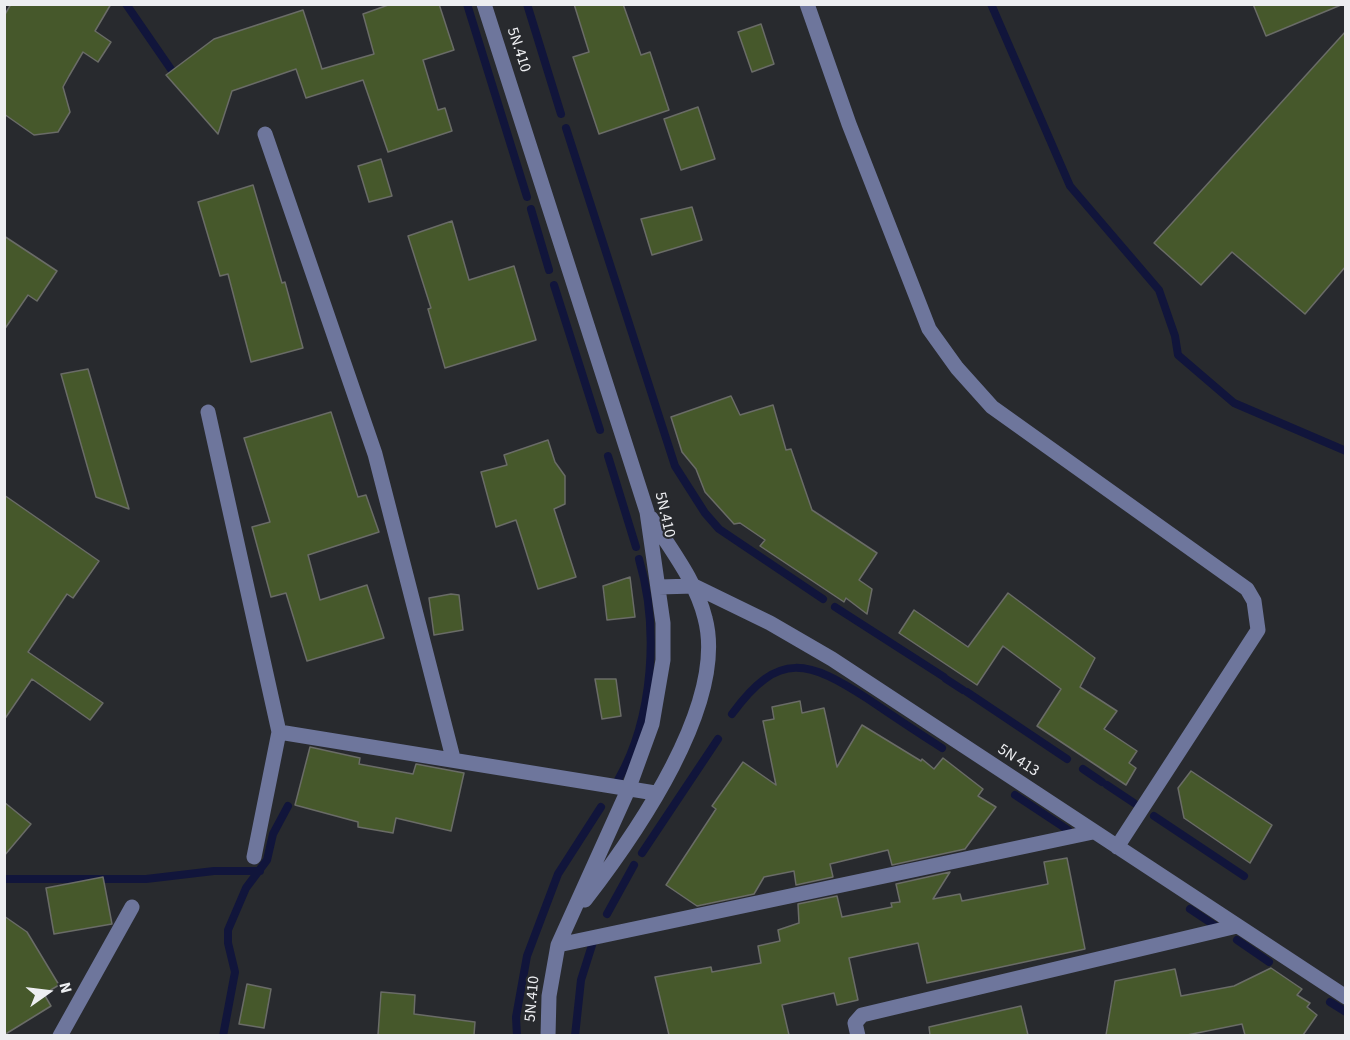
<!DOCTYPE html>
<style>
body{margin:0}
#map{position:relative;width:1350px;height:1040px;overflow:hidden;background:#282a2e;font-family:"Source Sans 3",sans-serif}
canvas{display:block}
.frame{position:absolute;inset:0;border:6px solid #edeef1;pointer-events:none}
.north{position:absolute;left:18px;top:962px;width:60px;height:60px;-webkit-text-stroke:4px #282a2e;paint-order:stroke;rotate:76deg;font-size:16px;font-weight:700;line-height:24px;text-align:center;color:#edeef1}
.north::after{content:'';display:block;margin:auto;width:21px;height:27px;background:#edeef1;clip-path:polygon(50% 0,100% 100%,50% 72%,0 100%)}
</style>
<div id="map">
<canvas width="1350" height="1040"></canvas>
<div class="frame"></div>
<div class="north">N</div>
</div>
<script>
const g = document.querySelector('canvas').getContext('2d');
g.lineJoin = 'round';
function trace(path, color, width, dash) { g.strokeStyle = color; g.lineWidth = width; g.lineCap = dash ? 'butt' : 'round'; g.setLineDash(dash || []); g.stroke(path); }
function fillPath(path, color) { g.fillStyle = color; g.fill(path, 'evenodd'); }
function write(font, color, halo, rows, align = 'center') {
  g.font = font + ' "Source Sans 3",sans-serif'; g.lineWidth = 4.5; g.setLineDash([]); g.textBaseline = 'middle'; g.strokeStyle = halo; g.fillStyle = color; for (const [text, x, y, turn = 0] of rows) {
    g.save(); g.translate(x, y); g.rotate((+turn || 0) * Math.PI / 180); g.textAlign = isNaN(turn) ? turn : align; if (halo) g.strokeText(text, 0, 0); g.fillText(text, 0, 0); g.restore();
  }
}
trace(new Path2D(`
 M126,4l51,74
 M467,4l60,193
 M527,4l34,110
 M991,4l79,182 89,104 16,46 3,19 56,48 112,48
 M566,128l109,338 30,47 14,16 104,70
 M531,209l18,61
 M554,285l46,145
 M608,456l28,91
 M835,607l109,70
 M946,679l17,11
 M967,692l100,67
 M732,714c47,-65 77,-53 136,-15 25,17 49,33 74,49
 M1083,769l19,13
 M618,780c36,-63 41,-153 21,-221
 M1107,785l27,18
 M1015,795l53,35
 M1154,816l90,60
 M642,853l76,-114
 M4,879h142l68,-8h46
 M1190,909l27,18
 M607,914l27,-49
 M1237,940l32,22
 M1330,1002l16,10
 M223,1036l12,-64 -7,-29v-13l18,-42 21,-28 6,-26 15,-28
 M517,1036l-1,-19 11,-61 31,-82 43,-67
 M575,1036l6,-56 12,-38`), '#11153b', 8);
const building = new Path2D(`
 M11,4h100l-16,27 16,11 -13,20 -15,-10 -14,24 -6,11 7,25 -12,20 -24,3 -30,-21v-98z
 M391,4h48l15,46 -31,10 15,50 7,-2 7,23 -64,21 -25,-72 -57,18 -10,-29 -64,22 -14,43 -52,-59 48,-36 89,-29 19,59 52,-15 -11,-40z
 M574,4h49l18,51 9,-3 19,58 -70,24 -26,-77 16,-5z
 M1253,4h88v1l-75,31z
 M761,24l13,40 -22,8 -14,-40z
 M1346,31v235l-41,48 -73,-62 -31,33 -47,-42z
 M698,107l17,52 -34,11 -17,-51z
 M381,159l11,37 -23,6 -11,-36z
 M253,185l29,98 3,-1 18,66 -52,14 -23,-88 -8,2 -22,-74z
 M692,207l10,33 -50,15 -11,-36z
 M452,221l17,59 45,-14 22,74 -91,28 -17,-59 3,-1 -23,-72z
 M4,236l53,35 -20,30 -9,-6 -24,35z
 M88,369l41,140 -33,-12 -35,-123z
 M731,396l9,19 33,-10 13,45 5,-1 21,61 65,43 -18,27 13,9 -5,25 -21,-16 -2,4 -84,-56 5,-6 -25,-17 -6,1 -29,-32 -9,-23 -14,-17 -11,-35z
 M331,412l27,85 8,-2 13,37 -71,23 12,45 47,-15 17,53 -77,23 -21,-68 -15,4 -19,-70 18,-5 -26,-84z
 M548,440l7,22 10,14v28l-11,5 22,68 -38,12 -22,-69 -20,7 -15,-55 26,-7 -3,-10z
 M4,495l95,66 -26,37 -6,-4 -39,58 75,51 -13,17 -58,-41 -28,41z
 M630,577l5,40 -28,3 -4,-34z
 M1008,593l87,65 -15,29 37,24 -13,18 33,22 -8,12 7,5 -10,17 -89,-59 24,-37 -58,-43 -26,39 -78,-52 15,-23 54,37z
 M451,594l8,1 4,35 -29,5 -5,-37z
 M595,679h21l5,37 -19,3z
 M800,701l2,12 22,-5 13,59 25,-42 59,36 1,-2 12,10 9,-11 40,31 -5,7 18,11 -31,42 -73,16 -4,-15 -58,14 3,13 -37,8 -2,-14 -30,6 -10,17 -57,12 -31,-21 50,-76 -4,-3 31,-44 33,23 -13,-64 11,-2 -2,-12z
 M310,747l50,11 -1,6 54,10 3,-10 48,9 -13,58 -55,-13 -3,15 -35,-6v-5l-63,-17z
 M1191,771l81,54 -22,38 -66,-45 -6,-30z
 M4,802l27,22 -27,32z
 M1067,858l18,91 -158,34 -9,-40 -33,7 -36,8 9,42 -21,5 -3,-12 -52,12 7,30h-120l-14,-58 56,-10 1,5 49,-9 -3,-17 22,-5 -2,-11 21,-7 -1,-19 39,-8 5,21 50,-10 -1,-4 9,-1 -4,-18 54,-12 -17,27 27,-5 2,7 86,-17 -4,-22z
 M103,877l9,47 -58,10 -8,-46z
 M4,916l23,16 32,53 -15,9 7,12 -47,29z
 M1271,968l31,21 -5,6 13,8 -3,4 10,8 -14,20h-58l-3,-11 -55,11h-81l9,-54 60,-12 6,27 53,-10z
 M247,984l24,5 -7,39 -25,-4z
 M381,992l34,3 -1,19 61,8 -1,13h-96z
 M1021,1006l7,29h-98l-1,-8z`);
fillPath(building, '#46582b');
trace(building, '#6a6c67', 1.5);
trace(new Path2D(`
 M484,4l163,508 16,111v37l-11,64 -24,66 -70,155 -9,51 -1,40
 M807,4l42,120 80,205 28,39 35,39 255,182 7,12 4,29 -141,217
 M265,134l110,320 78,304
 M208,412l71,320 376,61
 M659,587l35,-1 76,37 62,36 514,338
 M254,857l25,-125
 M585,900c50,-65 143,-197 120,-282 -9,-37 -34,-68 -54,-100
 M558,945l535,-113
 M60,1036l72,-129
 M858,1036l-3,-13 7,-8 375,-89`), '#6e769c', 15);
write('16px', '#edeef1', '#282a2e', [
 ["5N.410",518,50,72],
 ["5N.410",664,515,77],
 ["5N 413",1018,761,33],
 ["5N.410",533,999,-85]
]);
</script>
